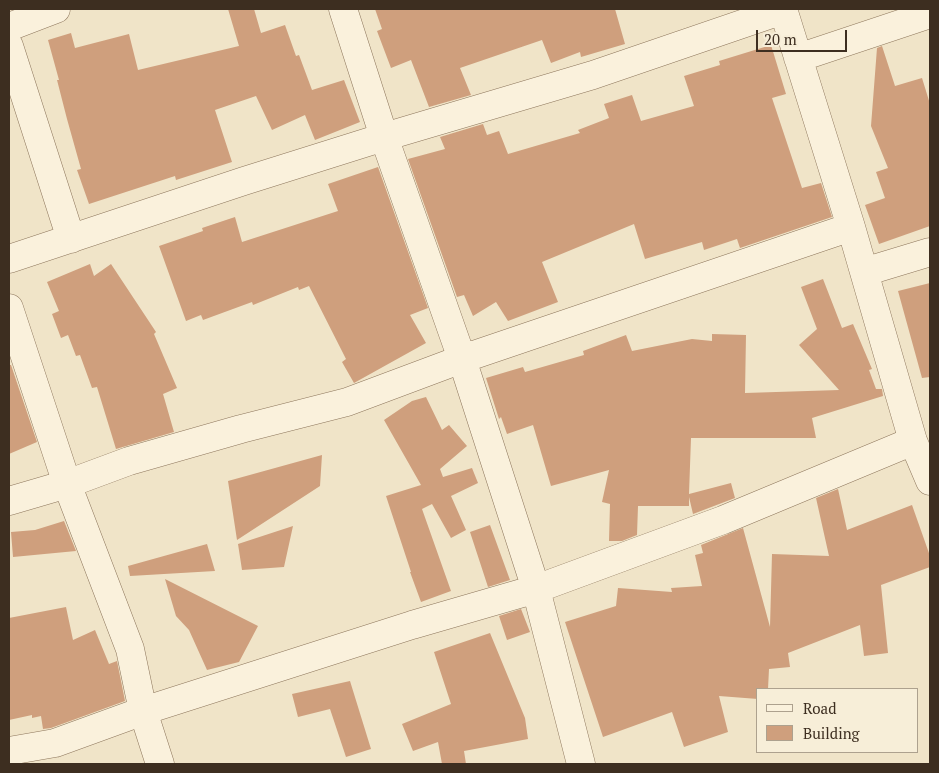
<!DOCTYPE html>
<style>
body{margin:0}
#map{position:relative;width:939px;height:773px;overflow:hidden;background:#f0e4c8;font-family:"PT Serif",serif}
canvas{display:block}
.frame{position:absolute;inset:0;border:10px solid #3d2e20;pointer-events:none}
.legend{position:absolute;left:756px;top:688px;width:162px;height:65px;box-sizing:border-box;background:#f7eed8;border:1px solid #ada18e;margin:0;padding:6px 9px;list-style:none;font-size:15px;color:#3d2e20}
.legend li{display:flex;align-items:center;gap:10px;height:25px}
.legend b{width:25px;border:1px solid #ada18e}
.scale{position:absolute;left:756px;top:30px;width:91px;height:22px;box-sizing:border-box;border:2px solid #3d2e20;border-top:0;padding-left:6px;font-size:15px;line-height:18px;white-space:nowrap;color:#3d2e20;-webkit-text-stroke:4px #f7eed8;paint-order:stroke}
</style>
<div id="map">
<canvas width="939" height="773"></canvas>
<div class="frame"></div>
<ul class="legend">
<li><b style="height:6px;background:#faf1dc"></b>Road</li>
<li><b style="height:14px;background:#cf9f7d"></b>Building</li>
</ul>
<div class="scale">20 m</div>
</div>
<script>
const g = document.querySelector('canvas').getContext('2d');
g.lineJoin = 'round';
function fillPath(path, color) { g.fillStyle = color; g.fill(path, 'evenodd'); }
function trace(path, color, width, dash) { g.strokeStyle = color; g.lineWidth = width; g.lineCap = dash ? 'butt' : 'round'; g.setLineDash(dash || []); g.stroke(path); }
fillPath(new Path2D(`
 M228,9h26l7,24 24,-8 11,31 3,-1 13,35 32,-10 16,42 -45,18 -10,-25 -33,15 -16,-34 -41,14 17,52 -56,18 -1,-4 -86,28 -12,-34 4,-1 -14,-50 -10,-39h2l-11,-40 23,-7 4,15 54,-14 9,36 101,-24z
 M375,9h240l10,35 -44,13 -1,-5 -29,11 -9,-23 -82,28 11,27 -42,12 -18,-47 -20,8 -14,-37 5,-2z
 M771,45l15,49 -14,4 30,90 19,-5 11,34 -92,31 -3,-9 -33,11 -2,-8 -57,17 -11,-35 -92,38 16,40 -50,19 -12,-19 -23,14 -9,-21 -7,2 -49,-138 37,-10 -5,-12 43,-13 4,11 12,-4 9,23 72,-21 -2,-3 31,-12 -5,-14 28,-9 9,26 53,-15 -10,-30 36,-11 -1,-4z
 M882,46l13,40 27,-8 8,26v122l-51,18 -14,-39 20,-7 -9,-26 12,-4 -17,-42 6,-78z
 M378,167l50,141 -18,7 16,28 -72,40 -12,-21 4,-3 -37,-73 -10,4 -1,-3 -45,18 -1,-3 -49,18 -2,-5 -15,6 -27,-75 44,-15 -1,-3 33,-11 7,25 96,-31 -10,-27z
 M90,264l4,12 17,-12 45,68 -2,2 23,54 -14,6 11,38 -58,17 -19,-62 -5,1 -12,-33 -4,1 -8,-21 -7,3 -9,-24 7,-3 -12,-29z
 M823,279l19,49 11,-4 19,45 -3,1 7,19h6l1,7 -71,22 4,20h-125l-2,56 42,-11 4,15 -42,16 -4,-17v9h-51l-1,29 -15,6h-13l1,-37 -8,-2 7,-32 -58,16 -18,-61 -26,9 -6,-17 -2,2 -13,-41 37,-11 2,5 59,-17 -1,-4 43,-16 6,16 60,-12 20,2v-7l34,1 -1,58 94,-3 -40,-45 18,-16 -16,-42z
 M930,283v94l-8,1 -24,-87z
 M9,365h2l26,77 -28,12z
 M426,397l16,33 7,-5 18,21 -27,23 3,8 29,-9 6,15 -27,13 15,34 -15,8 -19,-34 -10,5 29,82 -30,11 -11,-30h1l-25,-76 35,-11 -37,-65 28,-19z
 M322,455l-2,31 -83,54 -9,-59z
 M838,489l9,41 65,-25 18,51v11l-49,18 7,68 -24,3 -4,-31 -72,28 2,14 -21,2 -1,20h-10v10l-39,-3 9,36 -44,15 -12,-35 -69,25 -38,-115 51,-16 2,-18 54,4 -1,-4 31,-2 -7,-31 8,-2 -2,-8 42,-17 27,99 2,-73 57,2 -13,-58z
 M64,521l12,30 -63,6 -2,-25 24,-2z
 M490,525l20,55 -22,7 -18,-55z
 M293,526l-9,41 -42,3 -4,-26z
 M207,544l8,27 -85,5 -2,-10z
 M165,579l93,47 -19,36 -32,8 -18,-40 -13,-14z
 M66,607l7,33 22,-10 14,34 8,-3 8,40 -74,27 -8,1 -2,-13 -9,2v-3l-23,5v-102z
 M521,609l9,23 -23,8 -8,-24z
 M490,633l35,85 3,21 -64,12 2,13h-24l-4,-22 -25,9 -11,-27 49,-20 -17,-52z
 M350,681l21,68 -25,8 -16,-48 -32,8 -6,-23z`), '#cf9f7d');
const street = new Path2D(`
 M343,9l41,128 78,222 74,230 45,175
 M783,9l68,218 62,214 17,40
 M9,27l47,-18
 M9,46l62,193
 M798,58l132,-44
 M9,259l235,-78 140,-44 209,-62 190,-65
 M864,272l66,-20
 M9,308l58,176 63,165 13,62 17,53
 M9,501l58,-17 62,-23 112,-32 106,-27 115,-43 389,-132
 M9,751l46,-8 88,-32 269,-86 124,-36 187,-69 190,-79`);
trace(street, '#8d765c', 29);
trace(street, '#faf1dc', 28);
</script>
